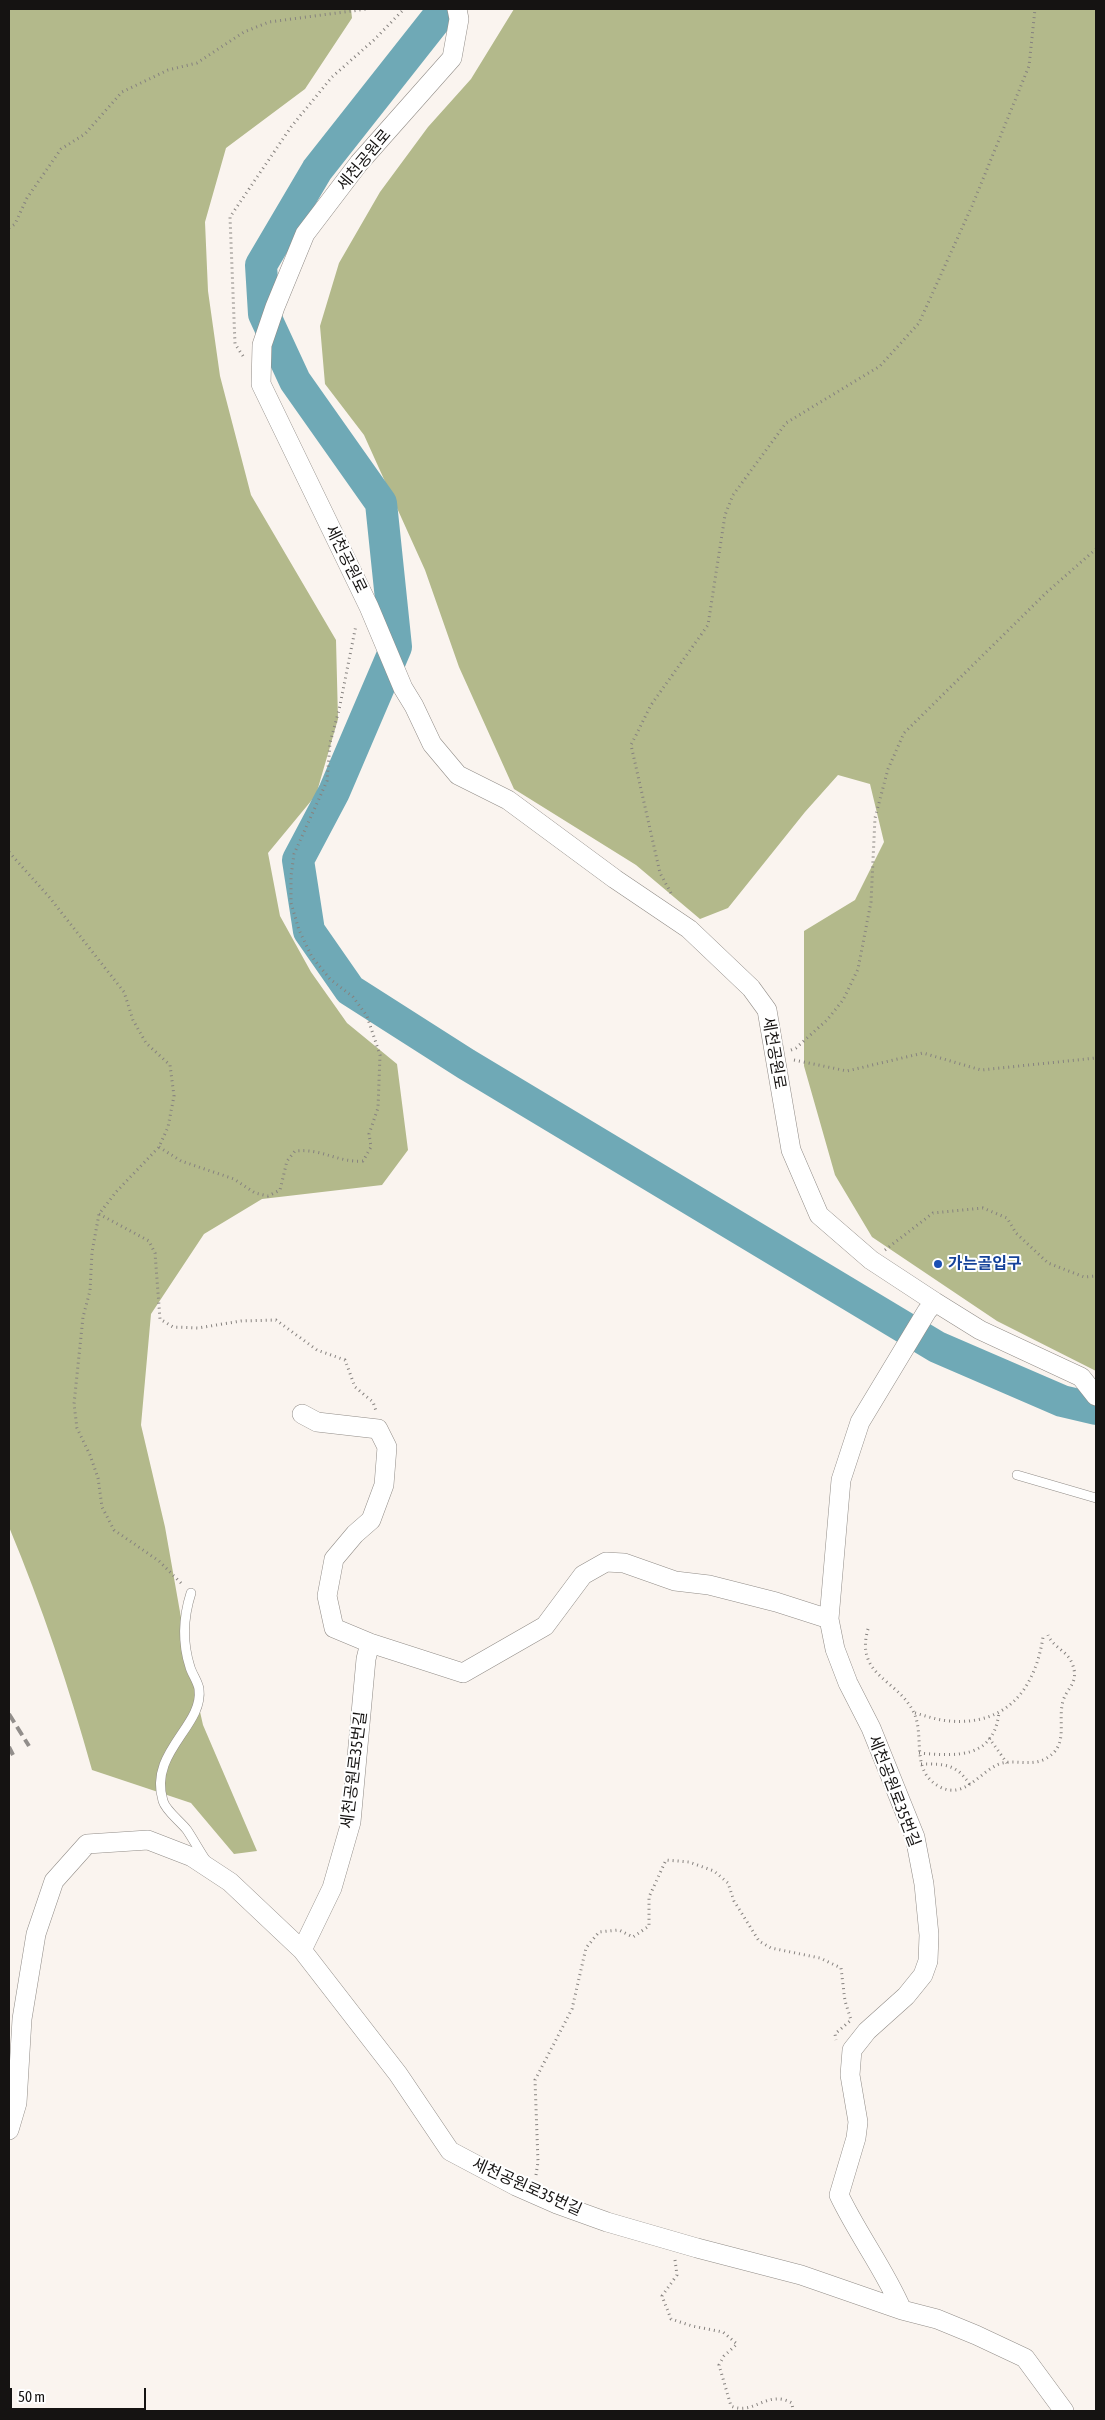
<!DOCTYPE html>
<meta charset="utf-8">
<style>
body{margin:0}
#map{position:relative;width:1105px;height:2420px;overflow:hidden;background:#faf4ef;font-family:"Asap Condensed",sans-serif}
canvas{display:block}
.frame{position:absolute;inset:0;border:10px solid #151312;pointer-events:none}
.scale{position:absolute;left:10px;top:2388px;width:136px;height:22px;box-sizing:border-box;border:2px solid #151312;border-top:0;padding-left:6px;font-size:15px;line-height:18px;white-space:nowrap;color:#151312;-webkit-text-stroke:4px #fff;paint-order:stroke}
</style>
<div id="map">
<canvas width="1105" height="2420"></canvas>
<div class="frame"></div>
<div class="scale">50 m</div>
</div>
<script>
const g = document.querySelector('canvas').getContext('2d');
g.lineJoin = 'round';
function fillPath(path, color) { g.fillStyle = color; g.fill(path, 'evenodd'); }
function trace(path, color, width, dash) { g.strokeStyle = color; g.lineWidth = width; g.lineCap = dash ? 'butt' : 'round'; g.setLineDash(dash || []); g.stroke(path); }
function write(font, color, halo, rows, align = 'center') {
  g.font = font + ' "Asap Condensed","Noto Sans KR",sans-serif'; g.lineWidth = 4; g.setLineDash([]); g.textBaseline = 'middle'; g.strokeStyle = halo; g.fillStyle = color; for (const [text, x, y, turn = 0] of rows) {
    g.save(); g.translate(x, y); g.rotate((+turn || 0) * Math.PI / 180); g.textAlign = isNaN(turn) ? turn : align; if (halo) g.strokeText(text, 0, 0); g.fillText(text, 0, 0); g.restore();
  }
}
fillPath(new Path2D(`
 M9,9h342l1,9 -47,71 -79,59 -21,74 3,69 12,85 31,119 85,145 2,79 -22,76 -48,58 12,63 31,56 36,51 50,41 11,86 -26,35 -120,14 -58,35 -53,80 -10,111 24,102 24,136 14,62 54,126 -23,3 -43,-51 -99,-33c-23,-83 -50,-164 -83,-243z
 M514,9h582v1362l-99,-50 -125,-84 -37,-62 -31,-109v-135l51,-31 29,-58 -14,-58 -32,-9 -33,37 -77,96 -28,11 -64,-54 -122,-76 -55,-122 -34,-97 -61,-135 -39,-51 -5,-58 19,-63 41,-71 48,-65 43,-48z`), '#b3b98b');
trace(new Path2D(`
 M444,9l-127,161 -56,95 3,49 31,67 86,122 15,144 -62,145 -36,68 11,71 41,59 116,74 471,283 125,54 34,8`), '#6fa9b6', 32);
const service = new Path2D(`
 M1017,1475l79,23
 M191,1593c-8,25 -9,49 -1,74 2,7 8,15 9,22 5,37 -51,63 -36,112 3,10 17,20 24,29 6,9 12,20 18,29`);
const minor = new Path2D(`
 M457,9l2,10 -7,39 -93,105 -54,71 -30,73 -13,38 -1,39 108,223 34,81 11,18 18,38 26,31 50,25 107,79 74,50 62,59 16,22 24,140 28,65 52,45 64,42 45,28 101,47 15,19
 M302,1414l15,8 61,7 9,18 -3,38 -13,35 -16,14 -21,25 -7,37 7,32 36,15 93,30 82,-47 38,-51 23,-13 18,1 51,18 34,4 67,17 53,17
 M302,1950l30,-62 19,-66 15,-163 4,-16
 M9,2130l8,-27 5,-84 14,-85 18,-53 33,-37 61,-4 44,17 38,25 72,68 96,124 52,77 66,35 41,18 50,18 90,26 104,27 101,35 35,9 39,16 49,23 39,53
 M902,2310c-17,-40 -44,-75 -63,-115l17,-57 2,-16 -8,-47 2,-25 15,-19 39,-35 17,-21 5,-14 1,-26 -5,-51 -9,-47 -44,-109 -23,-45 -13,-34 -6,-30 12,-139 19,-58 67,-111 8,-9`);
trace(service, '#918c87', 10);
trace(minor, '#918c87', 20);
trace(new Path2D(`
 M9,228l6,-4 12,-26 34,-49 24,-15 37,-42 46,-22 29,-7 47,-31 25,-10 98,-13
 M243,356l-8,-12 -5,-127 61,-90 41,-50 43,-38 29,-30
 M9,852l41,46 74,94 9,28 13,23 24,22 4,31 -6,31 -9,20 -43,45 -17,22 -7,38 -2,39 -7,26 -9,87 3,24 13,27 8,23 4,29 12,23 45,31 24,24
 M671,893l-11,-20 -29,-128 20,-40 57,-80 17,-110 8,-20 53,-72 94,-57 39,-43 53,-117 57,-140 6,-57
 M791,1050l5,-2 31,-28 16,-20 15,-31 13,-67 4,-84 13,-49 16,-36 143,-141 49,-43
 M794,1060l53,11 76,-18 58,17 115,-12
 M159,1147l22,14 53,18 21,14 13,3 12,-6 7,-29 8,-10c27,-3 43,12 68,10l8,-14 -2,-13 9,-26 2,-53 -13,-39 -14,-19 -23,-18 -18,-22 -13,-27 -8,-27v-27l3,-22 33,-73 3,-38 9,-33 17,-85
 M99,1214l50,27 6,12 5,66 13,8 25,1 43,-7 35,-1 41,30 28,10 10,27 18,15 3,9
 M885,1250l48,-37 50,-5 24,10 9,15 32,30 36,14 12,-1
 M868,1629c-13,45 27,50 44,80 15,25 -4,61 28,78 24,12 38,-13 57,-22 14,-7 33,2 48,-6 25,-13 12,-37 18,-58 4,-14 17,-18 9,-38 -5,-12 -19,-16 -24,-28
 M915,1713c11,3 22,7 34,8 57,5 86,-31 94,-84
 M989,1738l18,25
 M919,1753c36,3 75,7 80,-41
 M921,1764c24,0 36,0 49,21
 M536,2175l2,-13 -3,-82 37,-71 14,-61 13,-16 20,-2 14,7 16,-11v-29l17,-37 23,2 25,9 14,12 6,18 25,40 12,7 49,10 21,10 4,33 6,19 -16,14 1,6
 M675,2260l2,15 -15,21 9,23 21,7 31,6 14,12 -13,12 -5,9 12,41c23,10 36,-17 61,-3l1,8`), '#86827f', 3, [1, 4]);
trace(service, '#fff', 9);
trace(minor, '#fff', 19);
trace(new Path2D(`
 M9,1714l20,32
 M9,1747l4,8`), '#928e8b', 4, [10, 5]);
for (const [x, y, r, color] of [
 [938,1264,5,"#1a4fb4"]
]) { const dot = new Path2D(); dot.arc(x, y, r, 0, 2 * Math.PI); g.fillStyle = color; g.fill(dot); trace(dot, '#fff', 2); }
write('16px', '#151312', '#fff', [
 ["세천공원로",364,160,-50],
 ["세천공원로",346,559,64],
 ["세천공원로",774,1053,80],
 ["세천공원로35번길",354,1770,-83],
 ["세천공원로35번길",894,1791,69],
 ["세천공원로35번길",527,2187,24]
]);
write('bold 16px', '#164399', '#fff', [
 ["가는골입구",948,1264]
], 'left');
</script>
